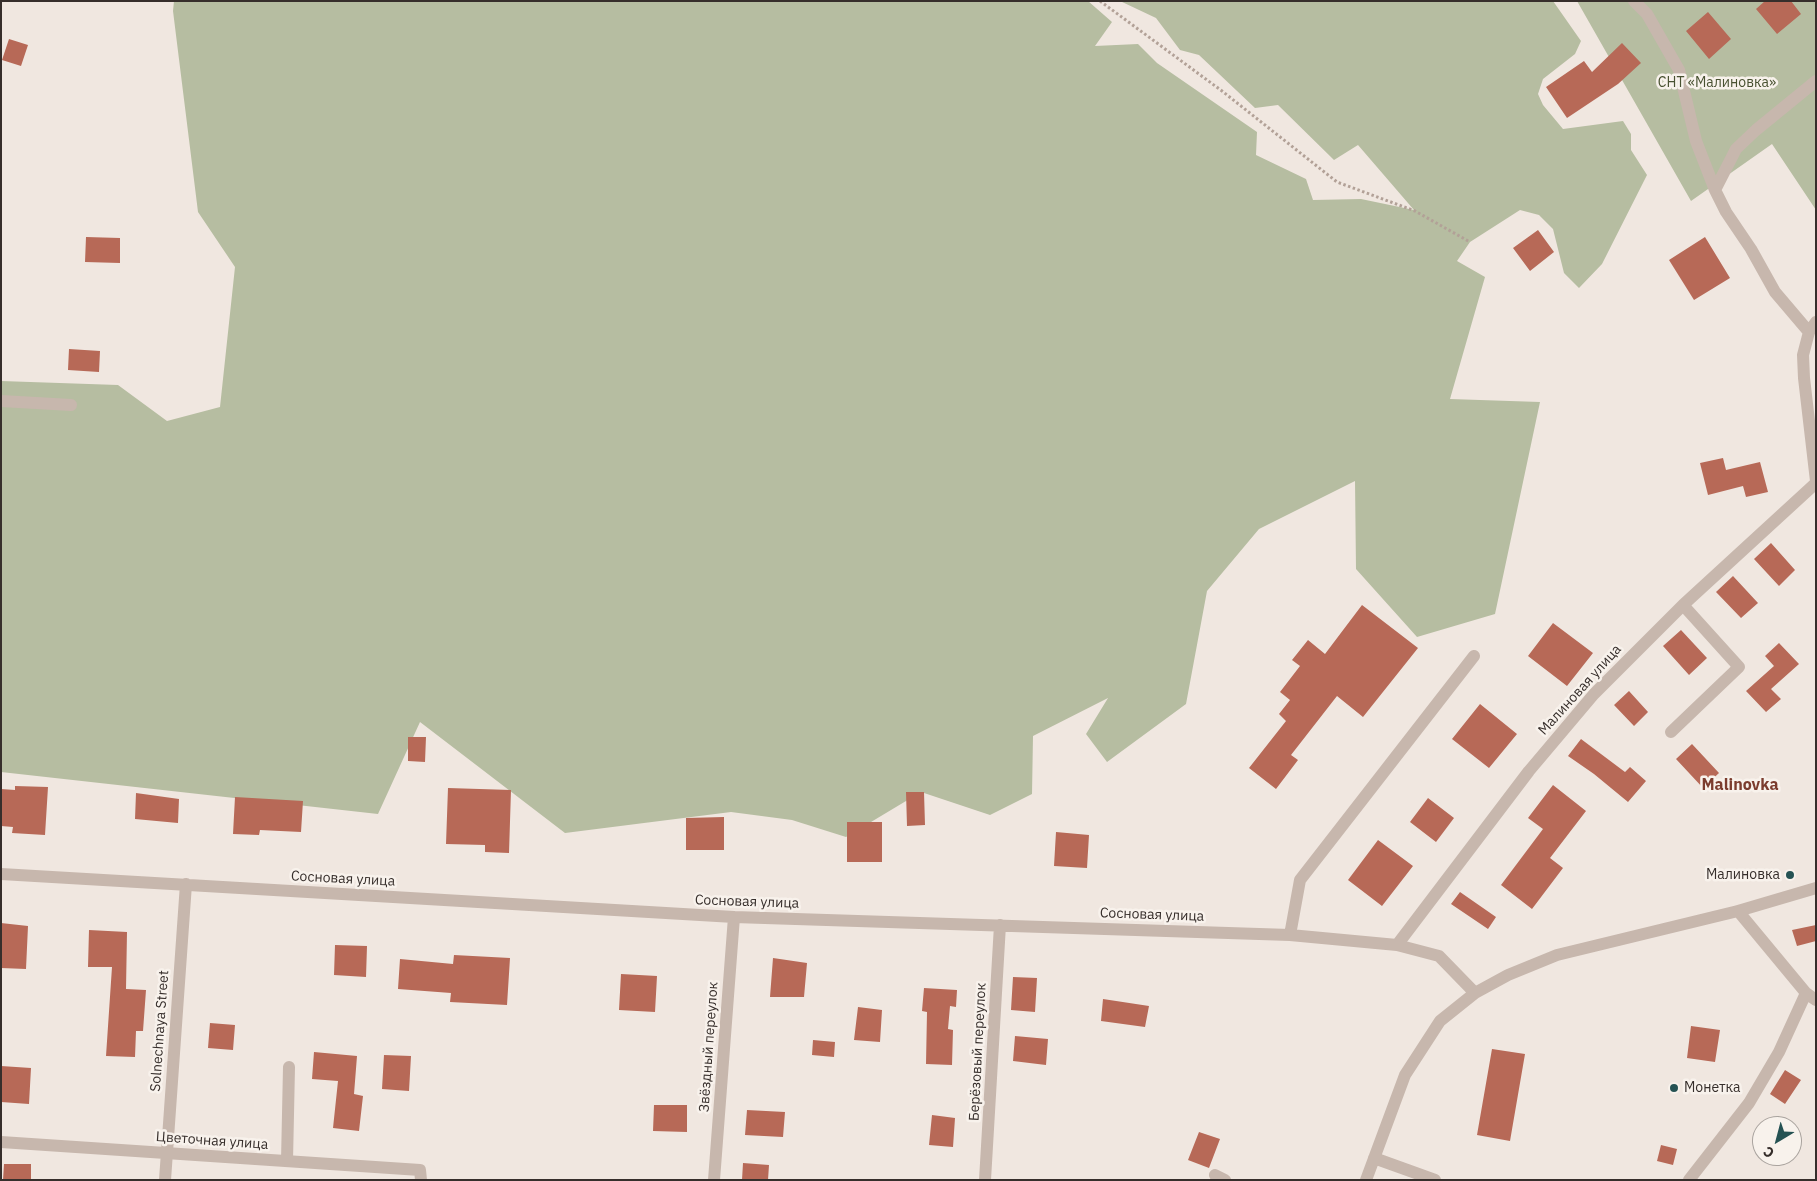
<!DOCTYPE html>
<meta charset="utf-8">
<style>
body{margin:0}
#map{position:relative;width:1817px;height:1181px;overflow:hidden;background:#f0e7e0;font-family:"IBM Plex Sans",sans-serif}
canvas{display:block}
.frame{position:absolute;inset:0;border:2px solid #362e2b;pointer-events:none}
.north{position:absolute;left:1752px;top:1116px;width:50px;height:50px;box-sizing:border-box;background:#f8f2ec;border:1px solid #aaa49f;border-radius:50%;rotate:217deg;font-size:14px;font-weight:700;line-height:20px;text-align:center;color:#362e2b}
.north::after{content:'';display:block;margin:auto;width:18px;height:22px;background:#255253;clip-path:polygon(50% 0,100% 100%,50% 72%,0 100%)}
</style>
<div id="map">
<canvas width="1817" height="1181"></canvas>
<div class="frame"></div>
<div class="north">С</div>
</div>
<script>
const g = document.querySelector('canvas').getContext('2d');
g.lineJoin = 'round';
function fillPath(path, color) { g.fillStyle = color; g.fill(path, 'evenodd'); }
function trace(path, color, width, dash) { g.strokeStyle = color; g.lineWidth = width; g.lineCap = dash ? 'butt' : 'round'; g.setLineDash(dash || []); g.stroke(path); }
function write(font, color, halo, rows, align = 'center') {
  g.font = font + ' "IBM Plex Sans",sans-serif'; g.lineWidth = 5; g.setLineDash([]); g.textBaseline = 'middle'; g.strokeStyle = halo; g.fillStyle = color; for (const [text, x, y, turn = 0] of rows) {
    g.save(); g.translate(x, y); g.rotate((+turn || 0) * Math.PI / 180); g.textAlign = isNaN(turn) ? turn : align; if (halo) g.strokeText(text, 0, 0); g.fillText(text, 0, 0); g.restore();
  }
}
fillPath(new Path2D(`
 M174,1h914l24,21 -17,24 43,-2 19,19 100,69 -1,23 50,24 7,21 48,-1 53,11 -56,-65 -24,15 -56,-55 -23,3 -56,-53 -19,-5 -24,-32 -36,-17h433l28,40 -6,13 -32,25 -5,15 5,11 20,24 60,-8 8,13v16l16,25 -45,89 -23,24 -15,-15 -11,-44 -14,-14 -19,-5 -50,32 -13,19 28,16 -35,122 90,3 -45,212 -78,23 -61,-68 -1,-88 -96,48 -52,62 -21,113 -79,58 -21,-28 22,-36 -75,38 -1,58 -42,21 -69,-23 -75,45 -54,-17 -61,-8 -166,21 -145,-111 -42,92 -377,-42v-391l117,4 49,36 53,-14 15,-140 -37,-55 -25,-201z
 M1577,1h239v209l-44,-66 -81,57z`), '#b6bda1');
fillPath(new Path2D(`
 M1765,1h26l10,13 -24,20 -21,-25z
 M1708,12l23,27 -22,20 -23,-28z
 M9,39l19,6 -7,21 -19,-6z
 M1622,43l19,20 -23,21 -51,34 -21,-31 38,-26 8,11z
 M1538,230l16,22 -24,19 -17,-23z
 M86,237l34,1v25l-35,-1z
 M1705,237l25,41 -36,22 -25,-40z
 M69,349l31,2 -1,21 -31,-2z
 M1723,458l3,12 34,-8 8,30 -22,5 -3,-11 -35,9 -8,-32z
 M1771,543l24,27 -16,16 -25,-27z
 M1733,576l25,27 -17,15 -25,-26z
 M1362,605l56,43 -55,69 -26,-21 -46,59 7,5 -22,29 -27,-21 37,-47 -7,-7 11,-14 -10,-8 20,-26 -8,-6 16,-20 17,14z
 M1553,623l40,30 -26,33 -39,-30z
 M1681,630l26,28 -18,17 -26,-29z
 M1779,643l20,21 -28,25 10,10 -15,13 -20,-21 28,-25 -9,-10z
 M1629,691l19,21 -14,14 -20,-21z
 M1480,704l37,30 -28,34 -37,-29z
 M408,737h18l-1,25 -17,-1z
 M1581,739l44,33 5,-5 16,14 -18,21 -34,-28 -26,-18z
 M1692,744l27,29 -16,15 -27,-29z
 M1553,785l33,26 -36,47 13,10 -31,41 -31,-24 42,-56 -15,-11z
 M15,786l33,1 -3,48 -33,-2 1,-6 -12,-1v-37l14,1z
 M448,788l63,2 -2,63 -24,-1v-7l-39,-1z
 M906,792h18l1,33 -18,1z
 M136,793l43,6 -1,24 -43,-4z
 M235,797l68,4 -2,31 -41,-2 -1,5 -26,-1z
 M1428,798l26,20 -18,24 -26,-20z
 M724,817v33h-38v-32z
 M847,822h35v40h-35z
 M1056,832l33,3 -2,33 -33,-2z
 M1378,840l35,26 -31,40 -34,-26z
 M1460,892l36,25 -8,12 -37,-25z
 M1,923l27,3 -2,43 -25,-1z
 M1816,925v16l-19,5 -5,-16z
 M89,930l38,2 -1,57 20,1 -3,41h-7l-1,26 -29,-1 6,-89h-24z
 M335,945l32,1 -1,31 -32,-2z
 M454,955l56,3 -3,47 -57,-3 1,-9 -53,-4 2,-30 53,5z
 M773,958l34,5 -3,34h-34z
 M621,974l36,2 -2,36 -36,-2z
 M1013,977l24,1 -2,34 -24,-2z
 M924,988l33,2 -1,17 -6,-1 -2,23 5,1 -1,35 -26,-1 1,-52 -5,-1z
 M1103,999l46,7 -4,21 -44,-6z
 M858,1007l24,3 -2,32 -26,-2z
 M210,1023l25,2 -2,25 -25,-2z
 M1691,1026l29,4 -5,32 -28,-4z
 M1015,1036l33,3 -2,26 -33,-4z
 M813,1040l22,2 -1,15 -22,-2z
 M1492,1049l33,5 -15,87 -33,-6z
 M314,1052l43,4 -3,38 9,2 -4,35 -26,-3 5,-47 -26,-2z
 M384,1055l27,1 -2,35 -27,-2z
 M1,1066l30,2 -2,36 -28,-2z
 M1785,1070l16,10 -16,24 -15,-10z
 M654,1105h33v27l-34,-1z
 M747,1110l38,2 -2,25 -38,-2z
 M932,1115l23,3 -2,29 -24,-2z
 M1199,1132l21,7 -11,29 -21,-8z
 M1661,1145l16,4 -4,16 -16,-4z
 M743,1163l26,2 -1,15h-26z
 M4,1164h27v16h-28z`), '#b76957');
trace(new Path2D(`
 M1100,1l122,90 115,91 78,29 55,31`), '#b2a197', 3, [2.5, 2.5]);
trace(new Path2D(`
 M1634,1l13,13 32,56 17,71 19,49
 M1816,322l-7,10 -6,23 1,23 12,103
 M1809,332l-34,-40 -24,-43 -25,-37 -11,-22 21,-41 20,-19 60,-49
 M1,401l70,4
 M1671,732l68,-65 -56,-62
 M1,874l733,43 556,18 107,10 42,11 36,37
 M1738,911l68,82 10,7
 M1290,935l10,-55 174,-224
 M1397,945l132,-174 65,-77 89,-89 133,-122
 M1,1142l419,28 1,10
 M1374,1158l61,22
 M287,1161l2,-94
 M1215,1175l10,5
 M165,1180l21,-296
 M714,1180l20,-263
 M985,1180l15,-255
 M1366,1180l39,-105 35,-54 35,-28 33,-18 49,-20 181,-44 78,-23
 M1689,1180l60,-77 30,-51 27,-59`), '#c7b7ad', 12);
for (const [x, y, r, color] of [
 [1790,875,5,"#255253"],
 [1674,1088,5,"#255253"]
]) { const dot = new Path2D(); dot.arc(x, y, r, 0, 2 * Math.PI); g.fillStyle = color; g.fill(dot); trace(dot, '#f8f2ec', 2); }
write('14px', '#485131', '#f8f2ec', [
 ["СНТ «Малиновка»",1717,83]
]);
write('14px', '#362e2b', '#f8f2ec', [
 ["Малиновая улица",1580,690,-48],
 ["Сосновая улица",343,879,3],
 ["Сосновая улица",747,902,2],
 ["Сосновая улица",1152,915,2],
 ["Solnechnaya Street",160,1031,-86],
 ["Звёздный переулок",709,1047,-86],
 ["Берёзовый переулок",978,1052,-87],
 ["Цветочная улица",212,1141,4]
]);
write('14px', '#362e2b', '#f8f2ec', [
 ["Малиновка",1780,875],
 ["Монетка",1684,1088,"left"]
], 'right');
write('bold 16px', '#7b3c2e', '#f8f2ec', [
 ["Malinovka",1740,785]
]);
</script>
